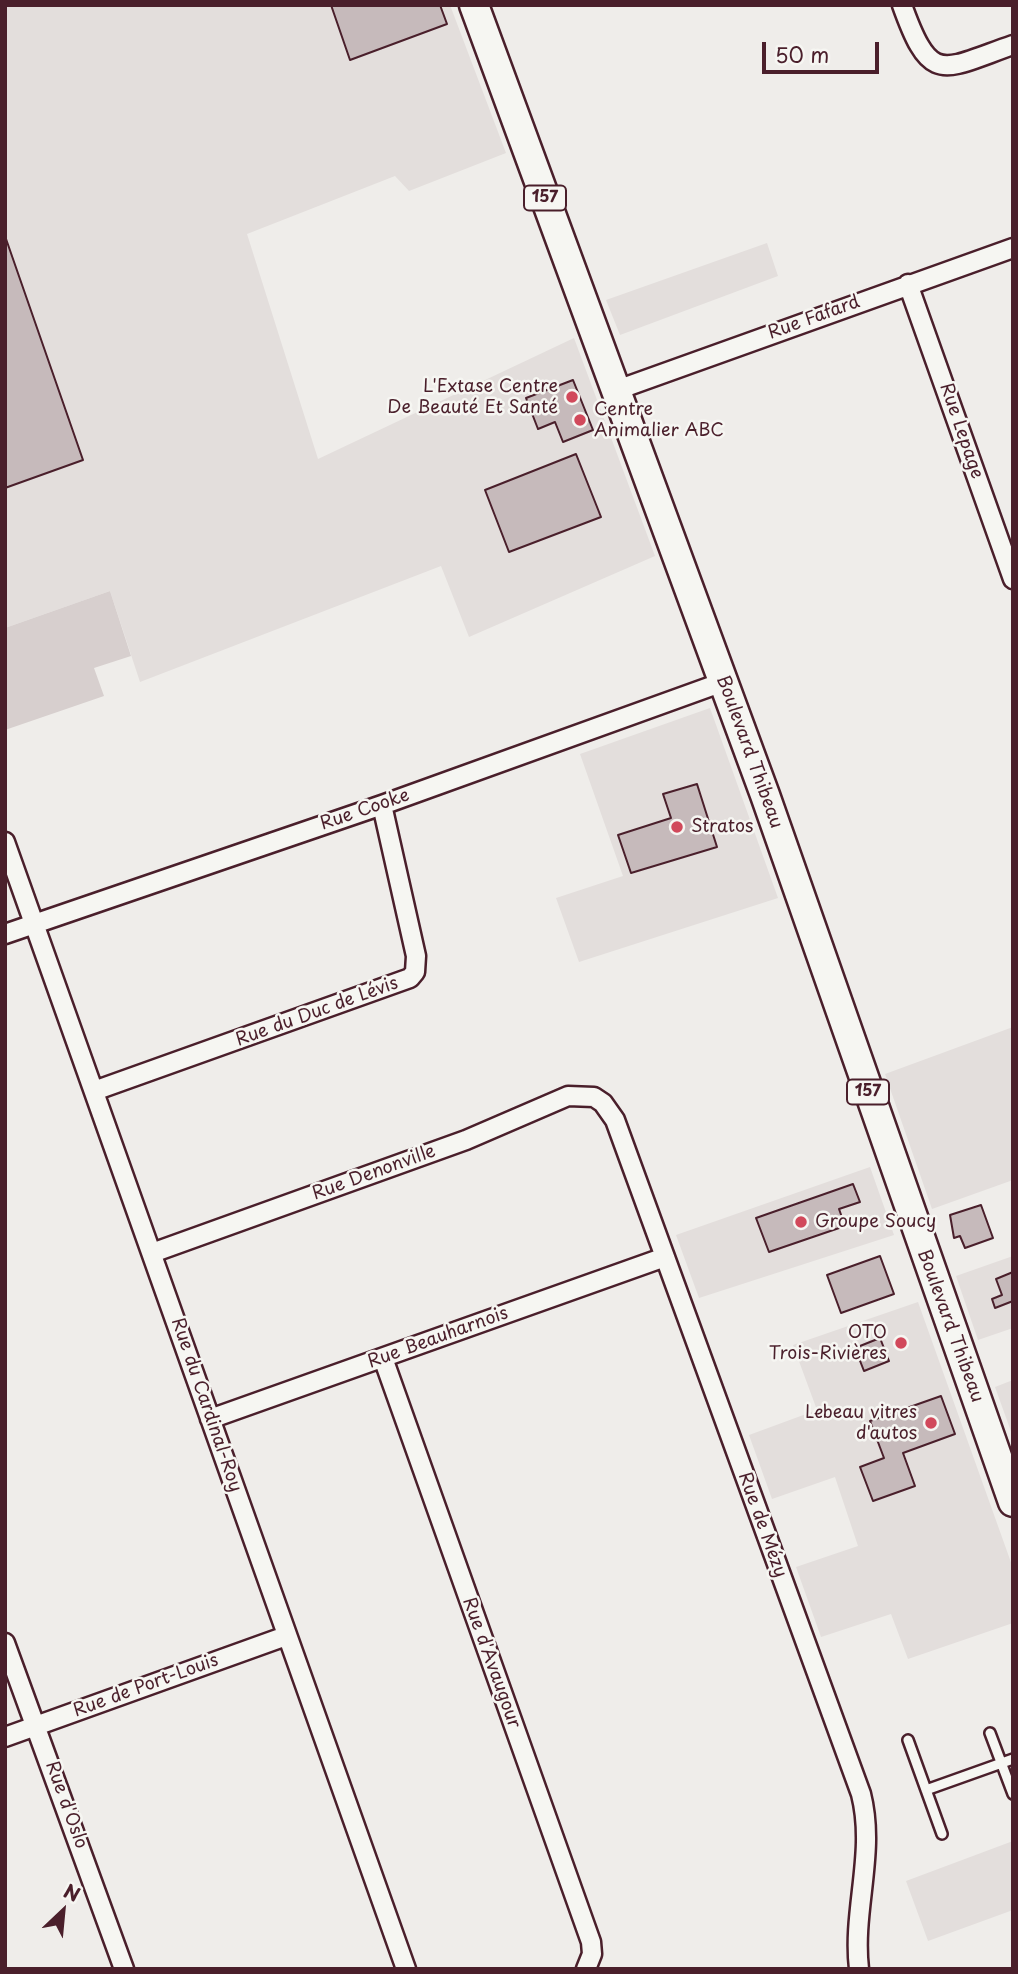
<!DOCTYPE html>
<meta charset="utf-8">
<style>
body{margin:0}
#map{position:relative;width:1018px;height:1974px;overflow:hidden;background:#efedea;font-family:"Playpen Sans",sans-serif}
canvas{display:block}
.frame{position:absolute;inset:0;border:7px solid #4a1f2b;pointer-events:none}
.north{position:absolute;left:28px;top:1876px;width:70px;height:70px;-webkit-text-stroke:5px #f6f6f2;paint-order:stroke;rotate:26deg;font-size:19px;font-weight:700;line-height:28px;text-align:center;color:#4a1f2b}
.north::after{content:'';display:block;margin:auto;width:24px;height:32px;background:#4a1f2b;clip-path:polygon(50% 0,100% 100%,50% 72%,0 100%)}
.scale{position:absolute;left:762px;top:42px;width:117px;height:32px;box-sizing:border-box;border:4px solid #4a1f2b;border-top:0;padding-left:9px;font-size:21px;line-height:24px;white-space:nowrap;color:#4a1f2b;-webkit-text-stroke:5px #f6f6f2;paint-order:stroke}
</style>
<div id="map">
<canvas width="1018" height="1974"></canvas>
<div class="frame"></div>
<div class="north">N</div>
<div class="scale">50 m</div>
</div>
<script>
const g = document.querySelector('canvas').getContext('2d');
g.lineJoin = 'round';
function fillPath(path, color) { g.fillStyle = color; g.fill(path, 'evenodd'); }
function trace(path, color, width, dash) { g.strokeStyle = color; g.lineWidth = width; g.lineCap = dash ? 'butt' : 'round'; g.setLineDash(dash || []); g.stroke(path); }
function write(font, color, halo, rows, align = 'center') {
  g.font = font + ' "Playpen Sans",sans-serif'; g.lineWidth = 5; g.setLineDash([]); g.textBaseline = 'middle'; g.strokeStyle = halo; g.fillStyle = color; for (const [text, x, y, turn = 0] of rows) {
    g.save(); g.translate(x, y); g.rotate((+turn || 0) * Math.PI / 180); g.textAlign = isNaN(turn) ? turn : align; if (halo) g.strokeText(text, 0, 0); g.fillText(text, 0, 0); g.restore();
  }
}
fillPath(new Path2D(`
 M5,5h445l56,148 -97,38 -14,-15 -148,58 71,225 256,-121 81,218 -186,81 -28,-71 -301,116 -30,-91 -105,37z
 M767,243l11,33 -158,59 -14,-35z
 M710,708l68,190 -199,64 -23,-64 67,-22 -43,-122z
 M1013,1027v153l-81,29 -47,-135z
 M870,1167l24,68 -195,63 -23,-63z
 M1013,1256v72l-35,12 -22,-64z
 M918,1302l95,266v55l-105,36 -17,-45 -70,23 -25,-70 62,-21 -23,-69 -63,22 -23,-64 68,-25 -24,-65z
 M1013,1380v57l-18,-50z
 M1013,1841v69l-85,31 -22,-60z`), '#e3dedc');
fillPath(new Path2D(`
 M110,591l21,65 -37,12 10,28 -99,34v-102z`), '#d7cfce');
const building = new Path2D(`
 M331,5h109l7,19 -97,36z
 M5,236l78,224 -78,28z
 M573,380l20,50 -30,12 -8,-20 -17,7 -12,-31z
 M576,454l25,63 -92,35 -24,-62z
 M697,784l20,63 -86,26 -13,-38 53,-17 -8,-24z
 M853,1184l7,18 -21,7 6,17 -76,26 -13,-34z
 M981,1205l12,33 -28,10 -5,-12 -6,2 -4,-23z
 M880,1256l14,38 -53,19 -14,-38z
 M1013,1272v29l-18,7 -3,-9 10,-4 -6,-16z
 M880,1338l9,23 -25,10 -9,-23z
 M941,1396l14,38 -52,19 12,33 -42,15 -13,-34 24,-9 -14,-37z`);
fillPath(building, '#c6babb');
trace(building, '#4a1f2b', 2);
const lane = new Path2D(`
 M990,1733l23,61
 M908,1740l34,94
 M926,1790l87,-31`);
const street = new Path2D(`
 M902,5c29,81 39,65 111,40
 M908,284l105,295
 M617,390l396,-142
 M5,842l401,1127
 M5,934l377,-129 341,-123
 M94,1091l316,-113 5,-6 1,-16 -34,-151
 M152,1253l314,-113 102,-44 26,1 9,6 12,17 246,674c15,59 -9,116 -2,175
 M383,1358l208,584 1,12 -6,15
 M210,1419l455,-162
 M5,1643l119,326
 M5,1737l281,-101`);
const primary = new Path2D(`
 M474,5l291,790 248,707`);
trace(lane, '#4a1f2b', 14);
trace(street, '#4a1f2b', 23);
trace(primary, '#4a1f2b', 33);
trace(lane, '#f6f6f2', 9);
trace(street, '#f6f6f2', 18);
trace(primary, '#f6f6f2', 28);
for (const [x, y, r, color] of [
 [572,397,7,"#d1495b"],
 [580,420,7,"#d1495b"],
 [677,827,7,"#d1495b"],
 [801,1222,7,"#d1495b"],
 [901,1343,7,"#d1495b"],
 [931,1423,7,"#d1495b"]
]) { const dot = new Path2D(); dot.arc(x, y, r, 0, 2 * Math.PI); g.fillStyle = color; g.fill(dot); trace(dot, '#f6f6f2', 2.5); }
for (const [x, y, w] of [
 [545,198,42],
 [868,1092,42]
]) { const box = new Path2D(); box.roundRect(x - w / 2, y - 12.5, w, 25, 5); g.fillStyle = '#f6f6f2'; g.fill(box); trace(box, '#4a1f2b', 2); }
write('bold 16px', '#4a1f2b', null, [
 ["157",545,198],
 ["157",868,1092]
]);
write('18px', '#4a1f2b', '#f6f6f2', [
 ["Rue Fafard",814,318,-20],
 ["Rue Lepage",961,431,71],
 ["Boulevard Thibeau",749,752,70],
 ["Rue Cooke",365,810,-19],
 ["Rue du Duc de Lévis",317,1012,-20],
 ["Rue Denonville",374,1173,-20],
 ["Boulevard Thibeau",950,1326,70],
 ["Rue Beauharnois",438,1338,-20],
 ["Rue du Cardinal-Roy",206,1405,71],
 ["Rue de Mézy",762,1525,70],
 ["Rue d'Avaugour",491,1663,70],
 ["Rue de Port-Louis",146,1686,-20],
 ["Rue d'Oslo",66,1805,70]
]);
write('18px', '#4a1f2b', '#f6f6f2', [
 ["L'Extase Centre",558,387],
 ["De Beauté Et Santé",558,408],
 ["Centre",594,410,"left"],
 ["Animalier ABC",594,431,"left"],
 ["Stratos",691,827,"left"],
 ["Groupe Soucy",815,1222,"left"],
 ["OTO",887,1333],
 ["Trois-Rivières",887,1354],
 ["Lebeau vitres",917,1413],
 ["d'autos",917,1434]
], 'right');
</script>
